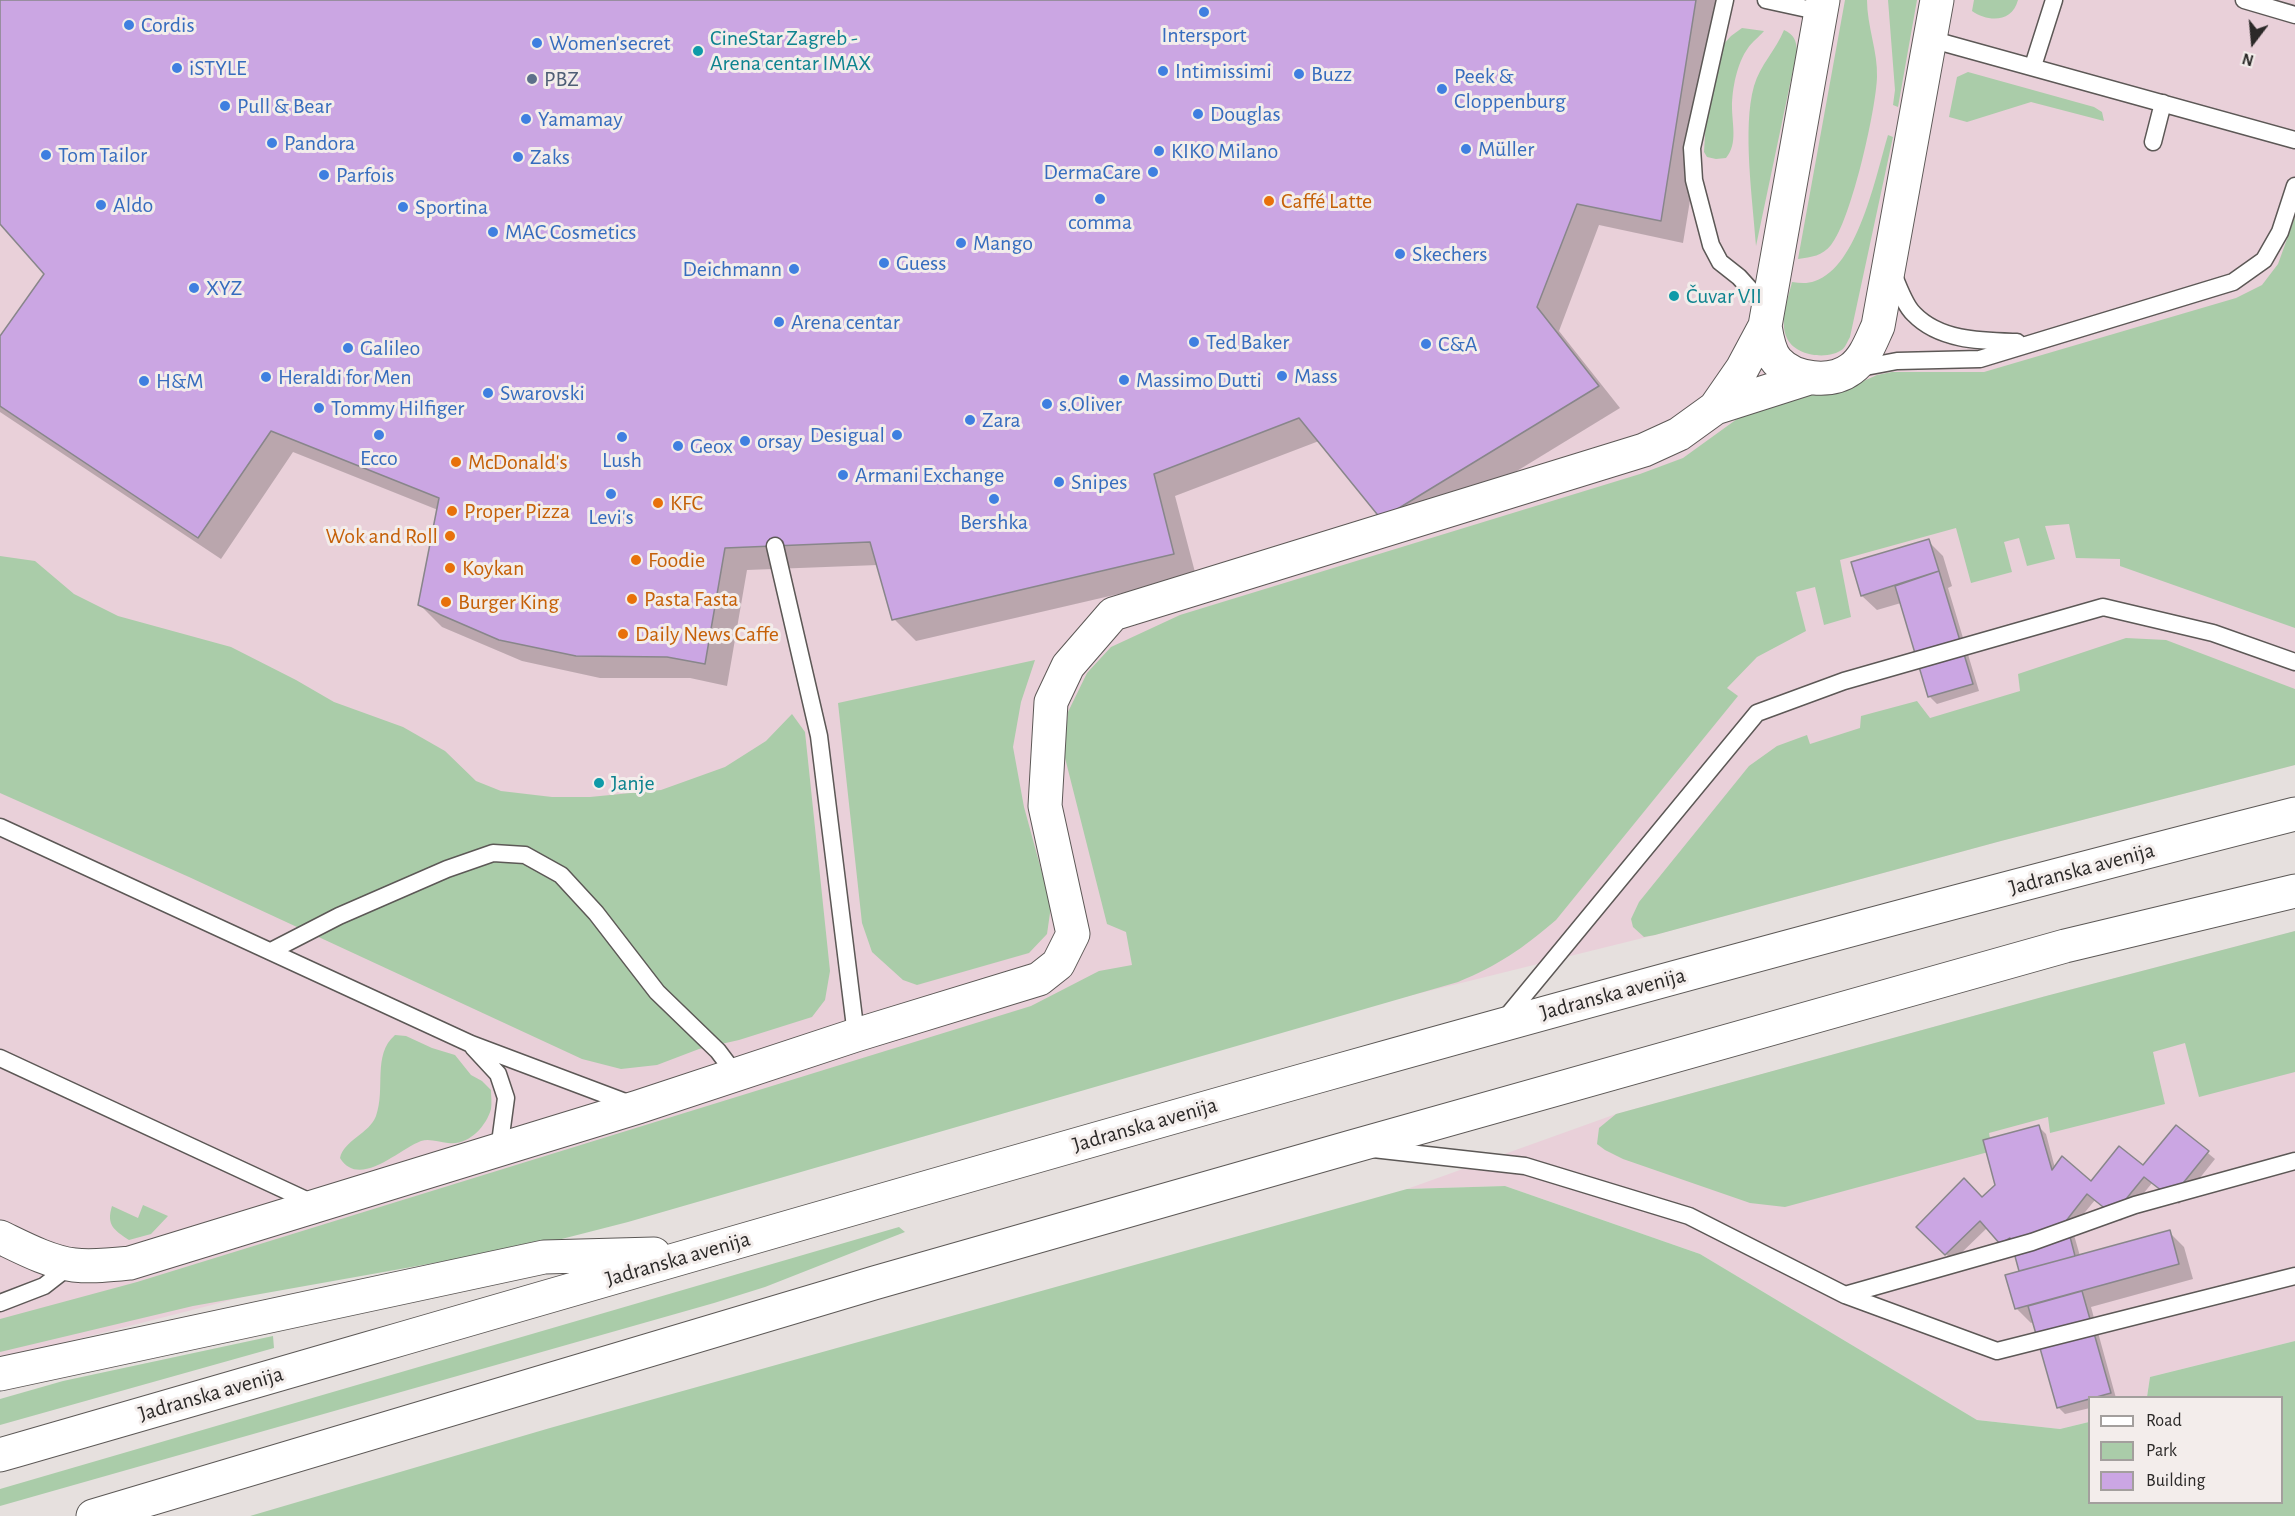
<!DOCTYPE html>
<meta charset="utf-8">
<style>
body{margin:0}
#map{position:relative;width:2295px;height:1516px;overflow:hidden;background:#e6e0de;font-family:"Alegreya Sans",sans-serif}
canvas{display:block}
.legend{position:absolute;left:2088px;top:1396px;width:195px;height:108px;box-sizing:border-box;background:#f3edeb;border:2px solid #a39f9d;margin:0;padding:8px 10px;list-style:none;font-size:18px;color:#2b2928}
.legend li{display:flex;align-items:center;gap:12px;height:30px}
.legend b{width:30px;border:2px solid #a39f9d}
.north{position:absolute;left:2223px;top:12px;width:60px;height:60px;-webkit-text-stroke:4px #f3edeb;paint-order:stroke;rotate:196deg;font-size:16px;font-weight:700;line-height:24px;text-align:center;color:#2b2928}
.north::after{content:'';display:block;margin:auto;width:21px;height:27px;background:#2b2928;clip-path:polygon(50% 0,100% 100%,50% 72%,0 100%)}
</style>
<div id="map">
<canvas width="2295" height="1516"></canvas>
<ul class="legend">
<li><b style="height:8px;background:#fff"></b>Road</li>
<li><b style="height:16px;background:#aacca9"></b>Park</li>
<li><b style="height:16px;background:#cba6e3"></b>Building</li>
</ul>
<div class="north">N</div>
</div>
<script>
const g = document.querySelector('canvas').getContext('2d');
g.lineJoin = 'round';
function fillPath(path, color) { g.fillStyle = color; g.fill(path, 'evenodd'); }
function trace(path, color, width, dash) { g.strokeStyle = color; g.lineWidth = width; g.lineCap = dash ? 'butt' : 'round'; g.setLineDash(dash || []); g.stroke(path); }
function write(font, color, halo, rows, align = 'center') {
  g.font = font + ' "Alegreya Sans",sans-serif'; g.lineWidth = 6; g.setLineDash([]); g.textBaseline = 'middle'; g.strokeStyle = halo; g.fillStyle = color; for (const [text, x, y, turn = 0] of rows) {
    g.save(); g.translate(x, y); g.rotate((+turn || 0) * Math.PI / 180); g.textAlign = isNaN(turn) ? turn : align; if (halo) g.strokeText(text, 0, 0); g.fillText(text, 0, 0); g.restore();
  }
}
fillPath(new Path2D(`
 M0,0h2295v765l-294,76 -346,94 -315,78 -411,109 -929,237z
 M2295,931v410l-145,36 -3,20 -57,1 -1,24 -29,7 -83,-9 -277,-166 -195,-68 -98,3 209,-75 430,-118z`), '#e9d0d9');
fillPath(new Path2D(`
 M1845,0h22c0,26 11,52 10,77 -1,33 -26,144 -46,168 -9,11 -19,12 -33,14z
 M1888,0h29l-19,107 -5,-2 2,-15z
 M1974,0h44c-6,23 -30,22 -46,11z
 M1742,28l22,3c-5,6 -12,11 -16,17 -11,15 -16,41 -16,59 0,17 6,37 -6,51l-10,1 -9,-2 -3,-5 2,-34 16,-72 9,-10z
 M1784,30c10,5 12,9 13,21l-41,195c-3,-44 -14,-118 -2,-160 6,-21 22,-36 30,-56z
 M1968,72l126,35 8,5 2,9 -73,-19 -64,20 -18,-5 8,-40z
 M1888,135l5,2 -43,200c-2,3 -4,9 -7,12 -15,12 -50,7 -57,-13 -6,-17 2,-37 6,-54 8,1 15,2 23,-1 43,-14 61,-106 73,-146z
 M2295,217v411l-175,-62v-7l-44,-1 -7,-34 -24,2 10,33 -28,7 -8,-28 -15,4 8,30 -41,11 -15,-55 -116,32 11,57 -27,8 -9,-38 -19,5 10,39 -49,26 -30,31 11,8 -182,224c-34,29 -57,45 -98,62l-830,240 -82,21 -353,63 -193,46v-33l137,-37 894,-276 68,-35 33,-6 -6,-33 -19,-8 -43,-170 4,-42 19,-39 24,-26 69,-32 460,-141 43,-16 54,-39 27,-15 31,-10 55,-7 27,-12 15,-3h92l252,-74 26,-13 16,-21z
 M0,556l35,5 39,33 44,22 113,31 65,33 38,22 69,25 42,24 31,30 25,10 51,6h38l71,-7 64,-23 41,-26 26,-27 13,18 25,239 -5,29 -13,17 -73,23 -40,9 -42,16 -36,4 -39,-10 -393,-182 -189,-84z
 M2126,638l40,2 129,49v76l-294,76 -346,94 -11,2 -11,-10 -2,-8 8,-17 110,-136 28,-20 30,-11 3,9 50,-16 1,-12 56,-15 13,17 90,-27 -2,-17z
 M1035,660l-14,42 -8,45 11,60 27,99 -4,28 -18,19 -112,32 -14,-5 -31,-28 -10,-29 -24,-220z
 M2295,931v141l-96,25 -14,-54 -32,9 12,52 -115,29 -2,-16 -59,16 3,18 -207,56 -35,-4 -127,-44 -18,-9 -8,-6 2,-16 17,-14 430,-118z
 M395,1035l11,1 26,12 23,7 16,20 11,6 9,9c0,6 1,13 0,19 -5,18 -23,37 -43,34 -9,-1 -19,-5 -27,-2 -23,9 -62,48 -81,17 4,-18 29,-24 36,-42 10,-27 -4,-61 19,-81z
 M1505,1186l195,68 277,166 83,9 29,-7 1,80h192v-104l-135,-1 3,-20 145,-36v175h-2045l300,-88 857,-239z
 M143,1205l25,11 -17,18 -22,6c-15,-10 -23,-15 -17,-34l26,12z
 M899,1227l6,5 -140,55 -51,16 -714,203v-17z
 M273,1336l1,12 -274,77v-26l63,-18z`), '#aacca9');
fillPath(new Path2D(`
 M0,0h1723l-40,243 -84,-18 -40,106 61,77 -216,132 -85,-99 -144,55 21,80 -280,65 -22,-22 -16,-54 -131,5 -20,116 -37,-8h-90l-78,-17 -80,-34 -22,-22 18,-95 -145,-58 -72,107 -221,-147v-73l46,-65 -46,-52z
 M1928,541l15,15 9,30 -4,2 31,103 -42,13 -7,-7 -29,-94 -24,7 -15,-14z
 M2039,1127l7,7 9,34 36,15 53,-16 32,-40 39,32 -36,45 -27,-21 -31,38 -26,-21 -23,28 8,28 89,-24 15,15 9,32 -102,28 25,91h-26v10l-25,6 -7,-7 -24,-85 -3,1 -15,-15 5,-36 -8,-26 -4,4 -21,-23 -35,34 -35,-34 64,-28 15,-13z`), '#0003');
const building = new Path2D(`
 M0,0h1696l-35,221 -84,-17 -40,103 62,79 -218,133 -82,-101 -145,56 20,80 -282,66 -22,-78 -145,6 -20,116 -38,-7 -91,-1 -77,-16 -81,-35 21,-107 -168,-67 -73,107 -198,-132v-70l44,-62 -44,-50z
 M1929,539l10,32 -78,25 -10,-34z
 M1939,571l34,113 -45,13 -33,-111z
 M2039,1125l13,45 10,-14 29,25 28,-35 24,19 33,-40 33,26 -38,47 -27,-21 -31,38 -26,-21 -21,27 9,35 -56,15 -9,-33 -10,6 -20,-23 -35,34 -29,-28 48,-49 18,19 13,-12 -12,-45z
 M2170,1230l9,34 -164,45 -10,-34z
 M2082,1291l29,102 -54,15 -29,-102z`);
fillPath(building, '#cba6e3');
trace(building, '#88868a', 1.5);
const service = new Path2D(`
 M1725,0l-33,148 2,32 17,65 9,17 19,15 29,32
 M1766,0l55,12
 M2244,0l51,15
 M1930,39l365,101
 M2033,66l21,-66
 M2153,142l10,-39
 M1892,272c6,12 12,33 22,42 26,27 68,27 103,28
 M1855,369l42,-8 83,-2 253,-77 31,-22 16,-28 15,-46
 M775,546l44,190 37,299
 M0,827l471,217 162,61
 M271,951l68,-35 108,-47 46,-16 32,2 36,20 35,38 61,79 61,59 18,24
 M1503,1021l254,-308 87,-32 259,-74 110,26 82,29
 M473,1047l25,27 8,24 -7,52
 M0,1058l315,146
 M1373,1149l152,17 164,50 156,79 187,-53 103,-37 160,-44
 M1845,1295l152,56 298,-75
 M0,1303l44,-17 27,-21`);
const minor = new Path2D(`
 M1823,0l-58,326c2,12 4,26 12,35 17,19 54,23 74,8 14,-10 20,-28 27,-43l59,-326
 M1715,408l27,-39 23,-43
 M0,1237c23,11 49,25 74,28 19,2 37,0 56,-2l508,-156 218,-72 183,-56 19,-15 15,-30 -28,-128 6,-104 17,-36 45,-52 531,-164 35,-16 36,-26 94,-30`);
const secondary = new Path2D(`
 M0,1374l544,-117 110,-3
 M0,1455c763,-220 1525,-446 2295,-641
 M93,1516l781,-233 477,-136 714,-201 230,-55`);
trace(service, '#5c5856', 19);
trace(minor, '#5c5856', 35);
trace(secondary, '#5c5856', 35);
trace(service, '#fff', 16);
trace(minor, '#fff', 33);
trace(secondary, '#fff', 33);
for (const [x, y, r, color] of [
 [1204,12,6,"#3f7fe0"],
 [129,25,6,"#3f7fe0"],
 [537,43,6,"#3f7fe0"],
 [698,51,6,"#0f9aa8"],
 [177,68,6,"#3f7fe0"],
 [1163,71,6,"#3f7fe0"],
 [1299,74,6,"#3f7fe0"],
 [532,79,6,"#5c6f8a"],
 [1442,89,6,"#3f7fe0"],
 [225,106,6,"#3f7fe0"],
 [1198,114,6,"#3f7fe0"],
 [526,119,6,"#3f7fe0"],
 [272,143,6,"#3f7fe0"],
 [1466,149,6,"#3f7fe0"],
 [1159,151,6,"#3f7fe0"],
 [46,155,6,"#3f7fe0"],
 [518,157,6,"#3f7fe0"],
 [1153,172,6,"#3f7fe0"],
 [324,175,6,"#3f7fe0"],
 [1100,199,6,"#3f7fe0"],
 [1269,201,6,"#e8710a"],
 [101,205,6,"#3f7fe0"],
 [403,207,6,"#3f7fe0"],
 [493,232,6,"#3f7fe0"],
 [961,243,6,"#3f7fe0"],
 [1400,254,6,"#3f7fe0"],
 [884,263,6,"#3f7fe0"],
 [794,269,6,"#3f7fe0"],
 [194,288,6,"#3f7fe0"],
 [1674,296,6,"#0f9aa8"],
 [779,322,6,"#3f7fe0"],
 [1194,342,6,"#3f7fe0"],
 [1426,344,6,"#3f7fe0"],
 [348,348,6,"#3f7fe0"],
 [1282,376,6,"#3f7fe0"],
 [266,377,6,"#3f7fe0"],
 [1124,380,6,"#3f7fe0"],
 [144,381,6,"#3f7fe0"],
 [488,393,6,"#3f7fe0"],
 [1047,404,6,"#3f7fe0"],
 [319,408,6,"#3f7fe0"],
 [970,420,6,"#3f7fe0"],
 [379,435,6,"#3f7fe0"],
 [897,435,6,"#3f7fe0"],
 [622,437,6,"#3f7fe0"],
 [745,441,6,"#3f7fe0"],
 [678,446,6,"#3f7fe0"],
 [456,462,6,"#e8710a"],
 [843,475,6,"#3f7fe0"],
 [1059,482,6,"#3f7fe0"],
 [611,494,6,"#3f7fe0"],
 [994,499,6,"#3f7fe0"],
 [658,503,6,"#e8710a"],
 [452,511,6,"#e8710a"],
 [450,536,6,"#e8710a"],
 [636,560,6,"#e8710a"],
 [450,568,6,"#e8710a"],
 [632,599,6,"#e8710a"],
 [446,602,6,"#e8710a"],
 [623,634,6,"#e8710a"],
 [599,783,6,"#0f9aa8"]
]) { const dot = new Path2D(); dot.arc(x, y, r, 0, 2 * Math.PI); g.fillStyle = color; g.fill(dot); trace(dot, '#f3edeb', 2); }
write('22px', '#366cbe', '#f3edeb', [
 ["Cordis",141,25],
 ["Intersport",1204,35,"center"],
 ["Women'secret",549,43],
 ["iSTYLE",189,68],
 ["Intimissimi",1175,71],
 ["Buzz",1311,74],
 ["Peek &",1454,76],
 ["Cloppenburg",1454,101],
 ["Pull & Bear",237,106],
 ["Douglas",1210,114],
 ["Yamamay",538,119],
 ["Pandora",284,143],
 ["Müller",1478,149],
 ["KIKO Milano",1171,151],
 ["Tom Tailor",58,155],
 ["Zaks",530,157],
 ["DermaCare",1141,172,"right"],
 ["Parfois",336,175],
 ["Aldo",113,205],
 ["Sportina",415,207],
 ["comma",1100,222,"center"],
 ["MAC Cosmetics",505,232],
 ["Mango",973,243],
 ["Skechers",1412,254],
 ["Guess",896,263],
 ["Deichmann",782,269,"right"],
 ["XYZ",206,288],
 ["Arena centar",791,322],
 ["Ted Baker",1206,342],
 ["C&A",1438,344],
 ["Galileo",360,348],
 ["Mass",1294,376],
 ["Heraldi for Men",278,377],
 ["Massimo Dutti",1136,380],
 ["H&M",156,381],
 ["Swarovski",500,393],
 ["s.Oliver",1059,404],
 ["Tommy Hilfiger",331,408],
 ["Zara",982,420],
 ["Desigual",885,435,"right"],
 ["orsay",757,441],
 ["Geox",690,446],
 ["Ecco",379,458,"center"],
 ["Lush",622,460,"center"],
 ["Armani Exchange",855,475],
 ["Snipes",1071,482],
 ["Levi's",611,517,"center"],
 ["Bershka",994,522,"center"]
], 'left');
write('22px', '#0d838f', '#f3edeb', [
 ["CineStar Zagreb -",710,38],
 ["Arena centar IMAX",710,63],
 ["Čuvar VII",1686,296],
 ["Janje",611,783]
], 'left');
write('22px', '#4e5e75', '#f3edeb', [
 ["PBZ",544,79]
], 'left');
write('22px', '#c56008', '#f3edeb', [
 ["Caffé Latte",1281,201],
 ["McDonald's",468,462],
 ["KFC",670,503],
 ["Proper Pizza",464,511],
 ["Wok and Roll",438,536,"right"],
 ["Foodie",648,560],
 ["Koykan",462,568],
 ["Pasta Fasta",644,599],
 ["Burger King",458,602],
 ["Daily News Caffe",635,634]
], 'left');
write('22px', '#2b2928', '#f3edeb', [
 ["Jadranska avenija",2082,869,-15],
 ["Jadranska avenija",1613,994,-15],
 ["Jadranska avenija",1145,1125,-16],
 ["Jadranska avenija",678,1259,-16],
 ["Jadranska avenija",211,1394,-16]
]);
</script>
